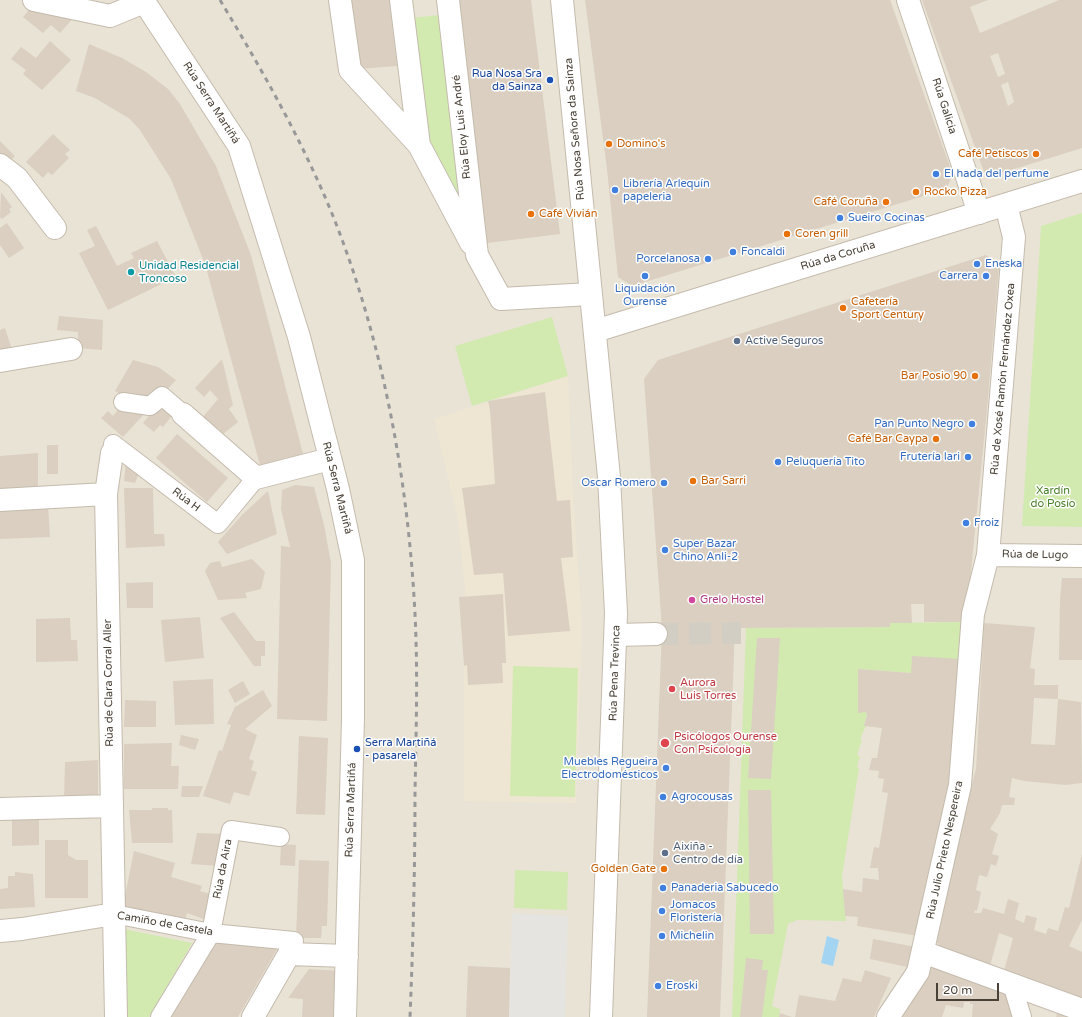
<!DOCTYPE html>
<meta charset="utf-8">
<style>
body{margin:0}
#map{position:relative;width:1082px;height:1017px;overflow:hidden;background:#f5f1e8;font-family:"Varela Round",sans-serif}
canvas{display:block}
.scale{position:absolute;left:936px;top:983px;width:63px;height:18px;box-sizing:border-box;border:2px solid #494136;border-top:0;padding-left:5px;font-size:12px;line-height:14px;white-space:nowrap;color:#494136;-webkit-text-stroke:3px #fff;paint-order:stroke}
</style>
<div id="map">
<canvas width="1082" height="1017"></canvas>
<div class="scale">20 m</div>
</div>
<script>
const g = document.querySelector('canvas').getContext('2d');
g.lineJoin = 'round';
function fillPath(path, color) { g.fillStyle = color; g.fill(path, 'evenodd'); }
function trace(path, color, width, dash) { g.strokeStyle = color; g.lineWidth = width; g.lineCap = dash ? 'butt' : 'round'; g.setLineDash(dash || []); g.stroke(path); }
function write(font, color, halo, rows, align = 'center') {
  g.font = font + ' "Varela Round",sans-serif'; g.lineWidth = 3; g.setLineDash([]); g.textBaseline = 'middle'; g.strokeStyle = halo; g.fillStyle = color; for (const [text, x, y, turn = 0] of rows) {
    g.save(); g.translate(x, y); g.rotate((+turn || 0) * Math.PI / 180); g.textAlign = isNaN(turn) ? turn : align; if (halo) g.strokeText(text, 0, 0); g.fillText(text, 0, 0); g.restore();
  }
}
fillPath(new Path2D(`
 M0,0h1082v1017h-1082z`), '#e9e3d6');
fillPath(new Path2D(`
 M568,376l5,121 9,126 -6,180 -112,-2v-135l-5,-69h6v-9l-8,-73 -23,-96z`), '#eee6d2');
fillPath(new Path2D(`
 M440,15l23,199 -36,-70 -17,-126z
 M1082,213v314l-60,-1 19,-300z
 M552,317l16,59 -96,30 -17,-60z
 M961,622l-1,37 -49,14 -53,-4v43h8l1,3 -3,10 2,1 -6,13 2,1 -5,15 3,1 -3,11 2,1 -17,108 4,45 -49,-1 -9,4 -16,82 8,3 -1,8h-47l14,-389 144,-1v-4z
 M513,666l65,2 -3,129 -65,-1z
 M515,870l53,2 -1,38 -53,-2z
 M124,929l68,14 -43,74h-21z`), '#d2eab0');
fillPath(new Path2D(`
 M512,913l56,3 -3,101h-56z`), '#e6e4e0');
fillPath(new Path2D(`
 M827,936l12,4 -6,26 -12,-3z`), '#a3d5f3');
fillPath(new Path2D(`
 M350,0h39l8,66 -39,3z
 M458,0h73l29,234 -73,9z
 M585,0h305l63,175 -7,14 -314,97 -14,-9 -11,-108z
 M922,0h66l-18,7 10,26 79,-33h23v148l-87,27 -11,-3zM998,53l7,21 -7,3 -8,-21zM1008,82l6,20 -6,4 -7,-21z
 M31,8l44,8 -15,17 -9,-8 -8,8 -20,-16z
 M50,41l21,19 -29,30 -19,-16 3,-4 -15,-11 10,-12 15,11z
 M89,44l33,14 24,14 22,17 12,15 36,62 35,89 52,199 -43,11 -55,-201 -34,-85 -31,-49 -10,-11 -35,-21 -19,-7z
 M53,134l17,16 -5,4 4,4 -17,17 -4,-3 -5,6 -17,-16z
 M0,141l15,15 -10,9 -5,-5z
 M1,192l11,15 -3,2 2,3 -9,7 -2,-2z
 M7,223l17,25 -15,10 -9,-13v-17z
 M96,226l21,40 17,-8 -3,-5 26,-12 19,36 -68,33 -29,-57 16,-7 -8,-16z
 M986,255l13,12 -12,142 -21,213h-42v-18h-13l1,19h-22v4l-155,1 -15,389h-73l15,-388 -18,-250 14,-19z
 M59,316l44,4 -1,30 -24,-2v-16l-21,-2z
 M5,328l7,22 -12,5v-25z
 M222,359l11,46 -4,4 9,13 -15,12 -5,-6 -2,1 -13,-12 15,-18 -8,-9 -6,7 -9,-9z
 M133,360l25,7 18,13 -12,13 -30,9 -19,-11z
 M545,392l12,109 13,-1 3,57 -12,1 9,73 -62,5 -5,-63 -29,2 -12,-87 33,-4 -5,-74 -2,-9z
 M161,401l14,11 -12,15 -3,-2 -6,7 -11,-9z
 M123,404l24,7 -24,26 -22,-19 7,-7 5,5z
 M177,434l51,44 -21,24 -51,-44z
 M47,445h11v29h-11z
 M38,453v36l-38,2v-35z
 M126,460l15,8 -6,15 -11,-2z
 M295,485l19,2 10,38 7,38 -4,158 -50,-2 4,-173 9,1 -9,-38 1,-19z
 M124,488h29l1,46h10l1,12 -39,2z
 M268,491l9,43 -50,20 -9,-12 24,-27z
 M48,506l2,31 -50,2v-31z
 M252,559l13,13 -4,17 -16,4 2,5 -29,2 -13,-29 5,-8 10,-2 2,6z
 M1062,578h20v82h-23l1,-60z
 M153,582v26h-26l-1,-25z
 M503,594l3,69h-4l1,20 -35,2 -1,-20 -3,1 -5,-69z
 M234,612l22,29h9v15h-4v10h-7l-34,-48z
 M200,617l4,41 -39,4 -4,-42z
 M70,618l1,22h6l1,21 -42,1v-43z
 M984,623l51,4 -5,41 5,1 -1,16h24v14l23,3 1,81 -16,2 -42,-4 -12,-3 -3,19 6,1 -1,7h-12l-2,8 -10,16 8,5 -6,20 7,2 -3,10 -5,-2 -4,13 -8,-2 -3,15 5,2 -4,19 -2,-1 -1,3h7l2,-5 21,6 4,-15 11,4 -4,16 9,4 2,-8 11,3 -3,12 12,4 2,-6 10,3 7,-24 4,1 13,-54v66l-13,26 13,6v48l-78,-29 9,-33 -14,-5 -9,33 -49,-18 -9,-13 44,-166zM1034,698l24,1 -3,46 -24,-1z
 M757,638h23l-9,141 -23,-1z
 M912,656l48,3 -8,111 -33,166 -62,-10 1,-9 -13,-1 -2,-27 19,3 1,-14 16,2 -1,-12h-8l4,-21 5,1 9,-55 -6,-1 2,-13 -6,-1 1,-7 -10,-1 3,-12h5l5,-30 -18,-2 3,-11 -1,-3 -8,1v-44l53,4z
 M213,679l1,45 -39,1 -2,-44z
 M243,681l7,13 -15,9 -7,-13z
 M263,690l9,16 -27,23 12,6 -8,24 5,2 -3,9 6,2 -8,24 -15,-4 -4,12 -27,-8 16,-46 3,1 9,-26 -4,-1 8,-17z
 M125,700l31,1v26h-32z
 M181,735l18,4 -4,11 -16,-5z
 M299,736l29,2 -3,77 -29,-1z
 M172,743l-1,23h8l-1,23h-54v-45z
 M98,760v38l-34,1 1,-37z
 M182,786h21l-4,11h-18z
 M748,790h23l3,144h-24z
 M152,808h16v2h4l1,33h-41l-3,-33h23z
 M12,816h27v29l-27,1z
 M197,833l28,1 -6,32 -28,-2z
 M45,840h23v15l8,5h12v38h-43z
 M281,844l15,1 -1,21 -15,-1z
 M134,851l41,12 -4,14 31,9 -2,5 14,4 -5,26 -22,-8 -3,10 -61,-17z
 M299,860l30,1 -2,65h-5l-1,12h-25z
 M15,872l18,2 2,33 -35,2v-20l8,-1v-12h7z
 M216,937l64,7 -42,73h-68z
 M873,939l43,8 -4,21 -42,-9z
 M746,958l17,2 -1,10h6l-6,47h-22z
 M926,965l83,20 7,32h-44l1,-13h-3v-2h-6l-1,6 -17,-3 -4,12h-40z
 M468,966l42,2 -1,49h-43z
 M309,969l32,2 -1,46h-38l1,-18 -15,-1z
 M865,970l26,8 -17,39h-79l4,-22 36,6 8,-23 18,4z
 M1058,1009l18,8h-20z
 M780,1013l12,4h-13z`), '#dacfc0');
trace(new Path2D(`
 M656,634l85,-1`), '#d3cec4', 22, [22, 11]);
const pedestrian = new Path2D(`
 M123,402l27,4 12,-10 21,18
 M112,453l1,-9 105,80 38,-46
 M114,914l97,19 83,8 -5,13
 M1012,984l10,33
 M160,1017l51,-84 20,-103 49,7`);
const minor = new Path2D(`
 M34,0l76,16 34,-14
 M143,0l96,146 60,191 39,152 15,71v159l-8,298
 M340,0l10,70 69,75
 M401,0l18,145 52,98
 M448,0l29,255 24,44 89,-5
 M908,0l71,213
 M0,165l17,13 38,50
 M0,361l71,-12
 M183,414l73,64 74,-19
 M112,453l-6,41 10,523
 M0,500l106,-6
 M988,555l94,1
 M617,635l39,-1
 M0,809l111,-3
 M0,931l22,-2 92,-15
 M923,952l159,58
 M253,1017l36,-63 58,2
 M888,1017l30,-45 42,-187 13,-171 15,-59 26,-318 -8,-32`);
const tertiary = new Path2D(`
 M562,0l47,477 7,136 -15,404
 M595,331l487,-150`);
trace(pedestrian, '#c4bbad', 20);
trace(minor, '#c4bbad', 24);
trace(tertiary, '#c4bbad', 24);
trace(pedestrian, '#fff', 18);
trace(minor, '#fff', 22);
trace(tertiary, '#fff', 22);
trace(new Path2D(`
 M220,0c42,70 82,140 113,216 50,126 75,263 82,398 3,60 1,120 0,180 0,75 -2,149 -5,223`), '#989898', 3, [5, 5]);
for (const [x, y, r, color] of [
 [550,80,4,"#1a4fb4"],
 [609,144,4,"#e8710a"],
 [1036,154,4,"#e8710a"],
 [936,174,4,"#3f7fe0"],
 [615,190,4,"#3f7fe0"],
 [916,192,4,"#e8710a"],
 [886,202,4,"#e8710a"],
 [531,214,4,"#e8710a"],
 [840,218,4,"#3f7fe0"],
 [787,234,4,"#e8710a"],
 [733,252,4,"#3f7fe0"],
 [708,259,4,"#3f7fe0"],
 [977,264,4,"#3f7fe0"],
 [131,272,4,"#0f9aa8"],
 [645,276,4,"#3f7fe0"],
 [986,276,4,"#3f7fe0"],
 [843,308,4,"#e8710a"],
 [737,341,4,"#5c6f8a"],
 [975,376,4,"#e8710a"],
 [972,424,4,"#3f7fe0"],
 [936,439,4,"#e8710a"],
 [968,457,4,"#3f7fe0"],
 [778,462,4,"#3f7fe0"],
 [693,481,4,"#e8710a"],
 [664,483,4,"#3f7fe0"],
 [966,523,4,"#3f7fe0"],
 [665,550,4,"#3f7fe0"],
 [692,600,4,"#d1479c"],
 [672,689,4,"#e0444e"],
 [665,743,5,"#e0444e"],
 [357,749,4,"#1a4fb4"],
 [666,768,4,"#3f7fe0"],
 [663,797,4,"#3f7fe0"],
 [665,853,4,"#5c6f8a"],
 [664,869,4,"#e8710a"],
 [663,888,4,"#3f7fe0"],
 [662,911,4,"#3f7fe0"],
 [662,936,4,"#3f7fe0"],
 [658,986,4,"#3f7fe0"]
]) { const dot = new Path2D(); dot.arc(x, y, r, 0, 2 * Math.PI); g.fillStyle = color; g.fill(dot); trace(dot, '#fff', 1.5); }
write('11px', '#164399', '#fff', [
 ["Rua Nosa Sra",542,74],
 ["da Sainza",542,87],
 ["Serra Martiñá",365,743,"left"],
 ["- pasarela",365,756,"left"]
], 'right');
write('11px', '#494136', '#fff', [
 ["Rúa Serra Martiñá",211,103,57],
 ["Rúa Galicia",944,106,72],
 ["Rúa Eloy Luis André",462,127,-96],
 ["Rúa Nosa Señora da Saínza",575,129,-95],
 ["Rúa da Coruña",838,256,-17],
 ["Rúa de Xosé Ramón Fernández Oxea",1003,379,-85],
 ["Rúa Serra Martiñá",337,488,76],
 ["Rúa H",186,500,37],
 ["Rúa de Lugo",1035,555,1],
 ["Rúa Pena Trevinca",615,673,-88],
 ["Rúa de Clara Corral Aller",109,683,-91],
 ["Rúa Serra Martiñá",351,810,-88],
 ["Rúa Julio Prieto Nespereira",945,850,-78],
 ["Rúa da Aira",223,869,-79],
 ["Camiño de Castela",165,924,10]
]);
write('11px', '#c56008', '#fff', [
 ["Domino's",617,144],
 ["Café Petiscos",1028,154,"right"],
 ["Rocko Pizza",924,192],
 ["Café Coruña",878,202,"right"],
 ["Café Vivián",539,214],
 ["Coren grill",795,234],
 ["Cafetería",851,302],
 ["Sport Century",851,315],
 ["Bar Posio 90",967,376,"right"],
 ["Café Bar Caypa",928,439,"right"],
 ["Bar Sarri",701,481],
 ["Golden Gate",656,869,"right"]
], 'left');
write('11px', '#366cbe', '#fff', [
 ["El hada del perfume",944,174],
 ["Librería Arlequín",623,184],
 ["papeleria",623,197],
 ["Sueiro Cocinas",848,218],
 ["Foncaldi",741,252],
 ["Porcelanosa",700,259,"right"],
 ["Eneska",985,264],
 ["Carrera",978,276,"right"],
 ["Liquidación",645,289,"center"],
 ["Ourense",645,302,"center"],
 ["Pan Punto Negro",964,424,"right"],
 ["Frutería Iari",960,457,"right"],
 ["Peluquería Tito",786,462],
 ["Oscar Romero",656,483,"right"],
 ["Froiz",974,523],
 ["Super Bazar",673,544],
 ["Chino Anli-2",673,557],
 ["Muebles Regueira",658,762,"right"],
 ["Electrodomésticos",658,775,"right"],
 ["Agrocousas",671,797],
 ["Panaderia Sabucedo",671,888],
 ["Jomacos",670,905],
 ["Floristería",670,918],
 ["Michelin",670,936],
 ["Eroski",666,986]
], 'left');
write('11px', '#0d838f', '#fff', [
 ["Unidad Residencial",139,266],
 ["Troncoso",139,279]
], 'left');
write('11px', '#4e5e75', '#fff', [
 ["Active Seguros",745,341],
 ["Aixiña -",673,847],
 ["Centro de día",673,860]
], 'left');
write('11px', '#4a7e27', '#fff', [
 ["Xardín",1053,491],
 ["do Posío",1053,504]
]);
write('11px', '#b23c85', '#fff', [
 ["Grelo Hostel",700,600]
], 'left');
write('11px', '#be3a42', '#fff', [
 ["Aurora",680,683],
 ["Luis Torres",680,696],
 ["Psicólogos Ourense",674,737],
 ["Con Psicología",674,750]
], 'left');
</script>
